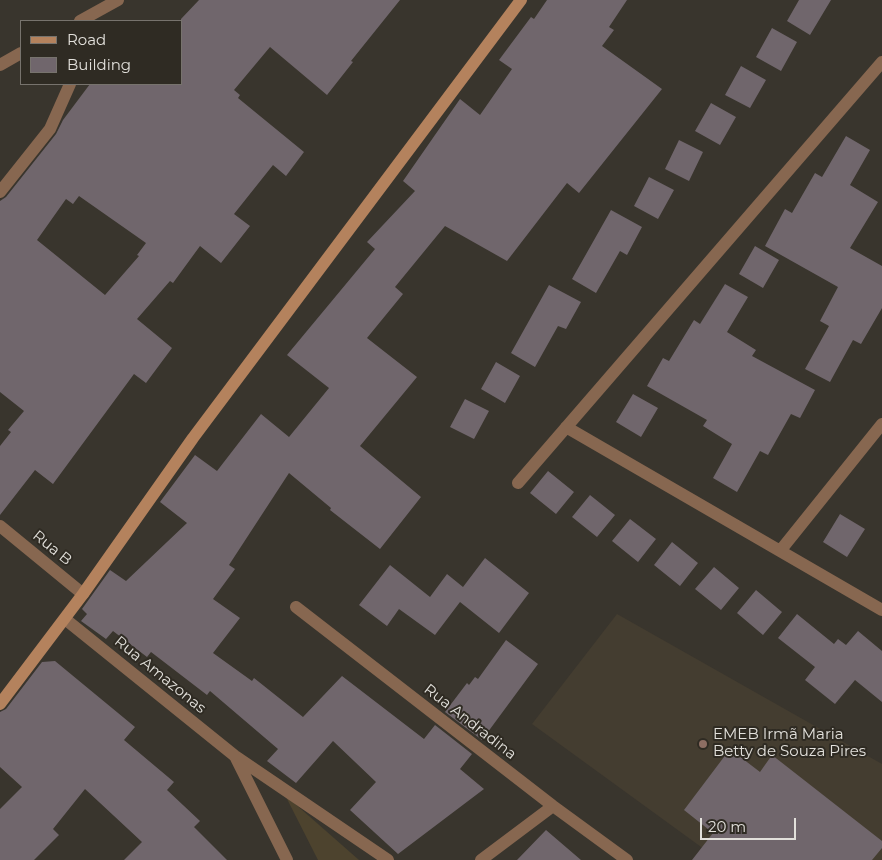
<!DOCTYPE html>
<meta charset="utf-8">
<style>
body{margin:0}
#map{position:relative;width:882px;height:860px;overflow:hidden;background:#39352d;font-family:Montserrat,sans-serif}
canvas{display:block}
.legend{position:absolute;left:20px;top:20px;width:162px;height:65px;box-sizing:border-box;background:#2f2b23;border:1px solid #77736d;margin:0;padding:6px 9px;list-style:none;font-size:15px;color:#e2e0db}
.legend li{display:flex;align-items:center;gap:10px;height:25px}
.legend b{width:25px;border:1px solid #77736d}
.scale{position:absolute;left:700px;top:818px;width:96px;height:22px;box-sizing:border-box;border:2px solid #e2e0db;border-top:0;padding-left:6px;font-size:15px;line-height:18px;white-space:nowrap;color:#e2e0db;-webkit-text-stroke:4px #2f2b23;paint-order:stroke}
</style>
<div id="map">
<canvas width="882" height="860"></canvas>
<ul class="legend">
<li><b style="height:6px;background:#b4825d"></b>Road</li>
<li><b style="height:14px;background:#70666c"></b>Building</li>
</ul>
<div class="scale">20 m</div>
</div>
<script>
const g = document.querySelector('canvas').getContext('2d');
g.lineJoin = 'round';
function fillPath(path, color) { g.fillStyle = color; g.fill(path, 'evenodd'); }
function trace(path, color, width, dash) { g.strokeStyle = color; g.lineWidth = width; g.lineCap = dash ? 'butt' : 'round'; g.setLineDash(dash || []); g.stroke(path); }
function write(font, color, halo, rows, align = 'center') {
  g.font = font + ' Montserrat,sans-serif'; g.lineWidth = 4; g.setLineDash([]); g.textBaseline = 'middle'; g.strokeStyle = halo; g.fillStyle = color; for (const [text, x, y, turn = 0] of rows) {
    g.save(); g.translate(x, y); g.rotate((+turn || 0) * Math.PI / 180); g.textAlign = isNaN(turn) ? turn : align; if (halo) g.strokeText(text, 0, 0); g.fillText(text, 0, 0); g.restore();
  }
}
fillPath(new Path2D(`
 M617,614l265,150v96h-163l-187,-136z`), '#443d30');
fillPath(new Path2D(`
 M285,795l74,65h-41z`), '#4d432e');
fillPath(new Path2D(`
 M199,0h201l-49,61 2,1 -26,33 -57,-48 -36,43 6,5 -2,3 66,54 -18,24 -13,-11 -39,49 16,12 -29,37 -21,-17 -27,37 -3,-2 -33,38 35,29 -26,35 -12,-9 -81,110 -18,-14 -35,45v-69l11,-14 -3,-2 16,-19 -24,-19v-191l6,-4 50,-63 7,-14 27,-36h91v-65zM79,196l67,47 -9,12 2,1 -34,39 -68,-55 29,-41 7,5z
 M547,0h80l-18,27 5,3 -12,16 60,43 -83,104 -12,-10 -60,78 -62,-35 -50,61 8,7 -36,44 50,39 -57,69 61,51 -41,52 -50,-39 1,-2 -42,-35 -60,92 6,4 -22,30 27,19 -27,35 39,28 2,-3 49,39 39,-41 82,63 11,-14 37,29 -12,15 24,20 -86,65 -48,-44 26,-28 -43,-41 -37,42 -29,-22 11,-12 -68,-58 -3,4 -56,-43 -4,5 -34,-26 -7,8 -25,-18 6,-7 -5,-5 28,-39 16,11 61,-58 -27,-21 35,-47 22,16 44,-57 28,23 40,-49 -42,-33 88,-106 -8,-7 48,-51 -12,-10 57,-82 20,16 32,-46 -13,-9 32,-43 3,2z
 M799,0h32l-21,35 -23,-14z
 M772,28l25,14 -16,29 -25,-14z
 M741,66l25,14 -16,28 -25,-13z
 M711,103l25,14 -16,28 -25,-14z
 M846,136l24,14 -20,35 28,17 -28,46 32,18v42l-21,36 -8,-4 -23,42 -25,-13 24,-43 -9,-5 18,-34 -73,-41 20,-37 7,4 23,-40 7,4z
 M679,140l24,12 -14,29 -24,-12z
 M649,177l25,13 -16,29 -24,-13z
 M611,210l31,17 -15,28 -7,-4 -24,42 -24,-14z
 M755,246l24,14 -16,28 -24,-14z
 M725,284l23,13 -21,35 29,18 -4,6 63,34 -15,28 -9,-4 -23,41 -8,-4 -23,41 -24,-14 19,-34 -29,-18 4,-6 -60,-34 16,-28 6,3 25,-41 6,4z
 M549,285l32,17 -15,27 -8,-3 -23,41 -24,-14z
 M496,362l24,14 -15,27 -24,-14z
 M633,394l25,14 -17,29 -25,-15z
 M465,399l24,12 -15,28 -24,-12z
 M548,471l26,21 -18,22 -26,-21z
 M590,495l25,20 -18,22 -25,-20z
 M840,514l25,15 -18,28 -24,-15z
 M630,519l26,20 -18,23 -26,-21z
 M672,542l26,21 -18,23 -26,-21z
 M485,558l44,35 -30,40 -39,-31 -25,33 -36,-26 -12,17 -28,-21 31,-40 40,32 17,-23 16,13z
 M714,567l25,21 -18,22 -26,-21z
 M756,590l26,22 -19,23 -26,-22z
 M797,614l37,30 4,-5 8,6 12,-14 24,20v51l-27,-22 -20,24 -30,-24 10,-13 -37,-29z
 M506,640l32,24 -56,76 -37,-28 22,-29 2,2 6,-8 3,2z
 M55,661l80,66 -11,13 50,42 -7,8 33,31 -6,6 33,33h-103l18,-18 -57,-53 -32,40 6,6 -25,25h-34v-51l22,-22 -22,-20v-55l6,-3 36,-47z
 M730,749l30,23 12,-17 110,86v7l-10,12h-180l21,-27 -29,-23z
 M546,830l35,30h-64z`), '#70666c');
trace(new Path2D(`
 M80,21l38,-21
 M0,65l21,-12
 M0,192l50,-63 20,-45
 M566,427l316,183
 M518,483l364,-421
 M0,526l83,68
 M780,551l102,-127
 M296,607l257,199 74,54
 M65,619l170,137 153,104
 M236,758l51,102
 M481,860l72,-54`), '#876750', 12);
trace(new Path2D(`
 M0,704l83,-110 110,-156 328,-438`), '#b4825d', 12);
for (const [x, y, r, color] of [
 [703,744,5,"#8d6e63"]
]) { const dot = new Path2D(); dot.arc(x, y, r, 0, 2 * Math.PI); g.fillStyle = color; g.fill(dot); trace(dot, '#2f2b23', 2); }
write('15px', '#e2e0db', '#2f2b23', [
 ["Rua B",52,548,39],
 ["Rua Amazonas",160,675,39],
 ["Rua Andradina",470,722,38]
]);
write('15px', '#e2e0db', '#2f2b23', [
 ["EMEB Irmã Maria",713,735],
 ["Betty de Souza Pires",713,752]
], 'left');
</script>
